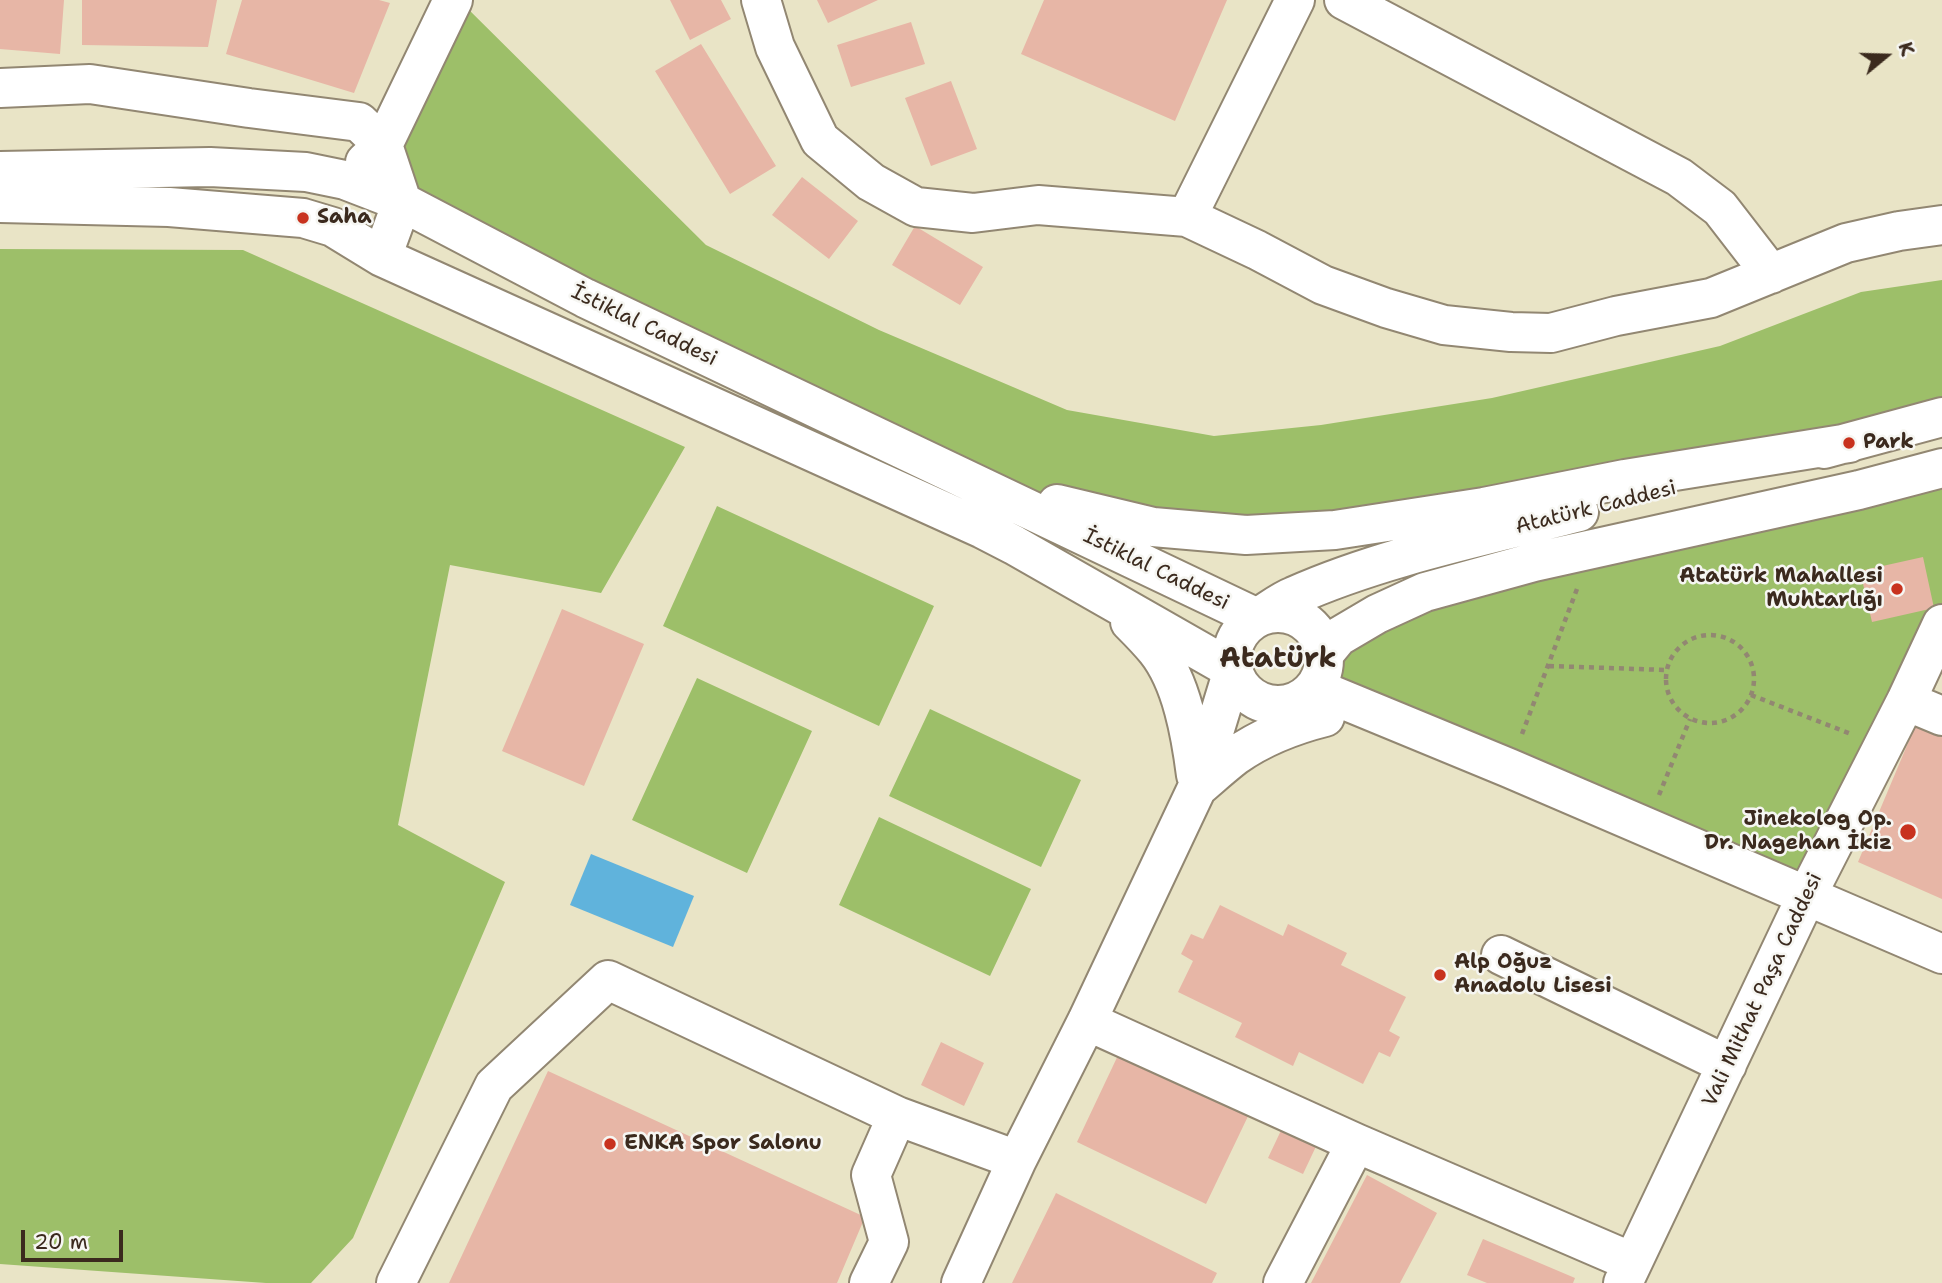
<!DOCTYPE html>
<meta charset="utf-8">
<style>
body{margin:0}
#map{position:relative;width:1942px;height:1283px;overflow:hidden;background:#e9e4c6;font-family:"Shantell Sans",sans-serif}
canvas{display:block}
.north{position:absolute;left:1851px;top:21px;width:70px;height:70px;-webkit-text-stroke:5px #f6f6f2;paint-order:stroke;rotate:71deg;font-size:19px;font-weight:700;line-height:28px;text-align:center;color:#3b2a1e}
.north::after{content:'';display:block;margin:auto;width:24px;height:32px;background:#3b2a1e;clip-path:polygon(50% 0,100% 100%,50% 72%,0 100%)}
.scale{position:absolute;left:21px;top:1230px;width:102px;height:32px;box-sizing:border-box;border:4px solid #3b2a1e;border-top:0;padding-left:9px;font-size:21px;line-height:24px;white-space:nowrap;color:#3b2a1e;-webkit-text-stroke:5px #f6f6f2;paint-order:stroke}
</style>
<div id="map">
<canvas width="1942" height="1283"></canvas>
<div class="north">K</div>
<div class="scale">20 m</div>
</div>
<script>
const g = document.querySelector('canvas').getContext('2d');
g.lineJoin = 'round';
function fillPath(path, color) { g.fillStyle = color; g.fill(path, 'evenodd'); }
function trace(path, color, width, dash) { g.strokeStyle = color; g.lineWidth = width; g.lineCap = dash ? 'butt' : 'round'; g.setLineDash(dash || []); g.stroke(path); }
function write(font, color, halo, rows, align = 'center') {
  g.font = font + ' "Shantell Sans",sans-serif'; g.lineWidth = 5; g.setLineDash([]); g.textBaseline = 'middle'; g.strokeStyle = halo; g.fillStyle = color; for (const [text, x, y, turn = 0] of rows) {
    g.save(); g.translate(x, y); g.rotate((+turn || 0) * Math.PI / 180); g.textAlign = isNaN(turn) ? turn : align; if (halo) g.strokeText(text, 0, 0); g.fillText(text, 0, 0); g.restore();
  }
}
fillPath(new Path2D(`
 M459,0l247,245 173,85 188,80 147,26 107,-11 171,-27 228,-52 141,-54 81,-12v137l-607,113 -262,-21 -671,-307 -19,-57z
 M0,249l243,1 442,197 -84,146 -151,-28 -52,260 107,57 -152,356 -42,45h-45l-266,-19z
 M1942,468v156l-135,271 -485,-220 55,-61z
 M717,506l217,100 -55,120 -216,-100z
 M697,678l115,53 -65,142 -115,-53z
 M930,709l151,71 -40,87 -152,-71z
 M879,817l152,72 -41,87 -151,-71z`), '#9dbf69');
fillPath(new Path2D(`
 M591,854l103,42 -21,51 -103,-42z`), '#60b3dc');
fillPath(new Path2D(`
 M0,0h64l-4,54 -60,-5z
 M82,0h135l-9,47 -126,-2z
 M242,0h137l11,3 -36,90 -128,-39z
 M670,0h51l10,19 -41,21z
 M817,0h61l-50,23z
 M1044,0h183l-52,121 -154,-67z
 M911,22l14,42 -74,23 -14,-42z
 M701,44l75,122 -46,28 -75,-123z
 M951,81l26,68 -46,17 -26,-68z
 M802,177l56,44 -29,38 -57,-44z
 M915,226l68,41 -23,38 -68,-40z
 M1923,557l11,51 -62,14 -12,-51z
 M562,609l82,35 -60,142 -82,-35z
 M1916,724l26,11v164l-84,-37z
 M1220,905l63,31 5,-12 59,29 -6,12 65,32 -17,34 11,6 -10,20 -11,-5 -16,32 -64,-32 -6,14 -58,-29 7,-14 -64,-31 15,-31 -12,-7 10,-20 12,5z
 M941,1042l43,21 -20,43 -43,-21z
 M1121,1049l130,61 -45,94 -129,-62z
 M548,1071l317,146 -28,66h-388z
 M1285,1122l35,16 -17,36 -35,-16z
 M1367,1175l70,38 -37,70h-89z
 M1056,1193l161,80 -5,10h-200z
 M1483,1239l92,39 -2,5h-86l-20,-8z`), '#e7b6a6');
const minor = new Path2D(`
 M761,0l14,47 45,93 51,42 45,25 57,6 65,-8 149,12 70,33 66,35 63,23 58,17 67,7 40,1 65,-17 95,-18 135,-55 53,-12 43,-6
 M1344,0l335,177 41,31 51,66
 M0,88l90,-4 159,24 110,14 24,23 19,57 -20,55
 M365,162l18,-17 70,-145
 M0,171l210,-4 96,5 39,8 57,22 183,96 672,320
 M0,203l169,4 134,11 30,9 49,30 601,272 31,16 219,125
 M1187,217l108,-217
 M1824,449l118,-32
 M1057,504l96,23 93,8 89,-5 149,-23 141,-28 224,-36
 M1232 659a46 46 0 1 1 92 0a46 46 0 1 1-92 0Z
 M1257,618c12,-7 24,-17 37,-22 87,-39 192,-60 285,-84
 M1130,622c9,9 18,18 26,28 26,32 35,86 40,125
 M1324,654l14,-17 39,-23 48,-22 109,-30 325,-72 83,-22
 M1315,688l194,80 433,186
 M1906,701l36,15
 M1197,788c13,-11 25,-22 38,-32 27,-19 58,-31 90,-39
 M1501,955l226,110
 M1087,1021l269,122 276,119
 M396,1283l98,-197 114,-106 289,136 120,44
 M869,1283l20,-41 -18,-67 26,-59
 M961,1283l56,-123 70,-139 110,-233 36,-118
 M1283,1283l73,-140
 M1623,1283l184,-388 99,-194 36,-77`);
trace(minor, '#928772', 42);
trace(new Path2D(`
 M1666 679a44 44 0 1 1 88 0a44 44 0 1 1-88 0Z
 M1549,666l118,4
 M1751,695l100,39
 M1522,734l55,-145
 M1659,795l31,-76`), '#928772', 4.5, [5, 5]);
trace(minor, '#fff', 38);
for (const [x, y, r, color] of [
 [303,218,7,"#c8321e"],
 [1849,443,7,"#c8321e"],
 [1897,589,7,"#c8321e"],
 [1908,832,9,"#c8321e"],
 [1440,975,7,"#c8321e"],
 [610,1144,7,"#c8321e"]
]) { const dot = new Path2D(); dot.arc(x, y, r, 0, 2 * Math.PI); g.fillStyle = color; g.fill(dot); trace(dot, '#f6f6f2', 2.5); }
write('bold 21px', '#3b2a1e', '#f6f6f2', [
 ["Saha",317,218],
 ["Park",1863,443],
 ["Atatürk Mahallesi",1883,577,"right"],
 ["Muhtarlığı",1883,601,"right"],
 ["Jinekolog Op.",1892,820,"right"],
 ["Dr. Nagehan İkiz",1892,844,"right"],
 ["Alp Oğuz",1454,963],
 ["Anadolu Lisesi",1454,987],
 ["ENKA Spor Salonu",624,1144]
], 'left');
write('21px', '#3b2a1e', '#f6f6f2', [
 ["İstiklal Caddesi",644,326,26],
 ["Atatürk Caddesi",1596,508,-14],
 ["İstiklal Caddesi",1156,570,26],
 ["Vali Mithat Paşa Caddesi",1763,990,-65]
]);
write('bold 28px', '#3b2a1e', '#f6f6f2', [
 ["Atatürk",1278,660]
]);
</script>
